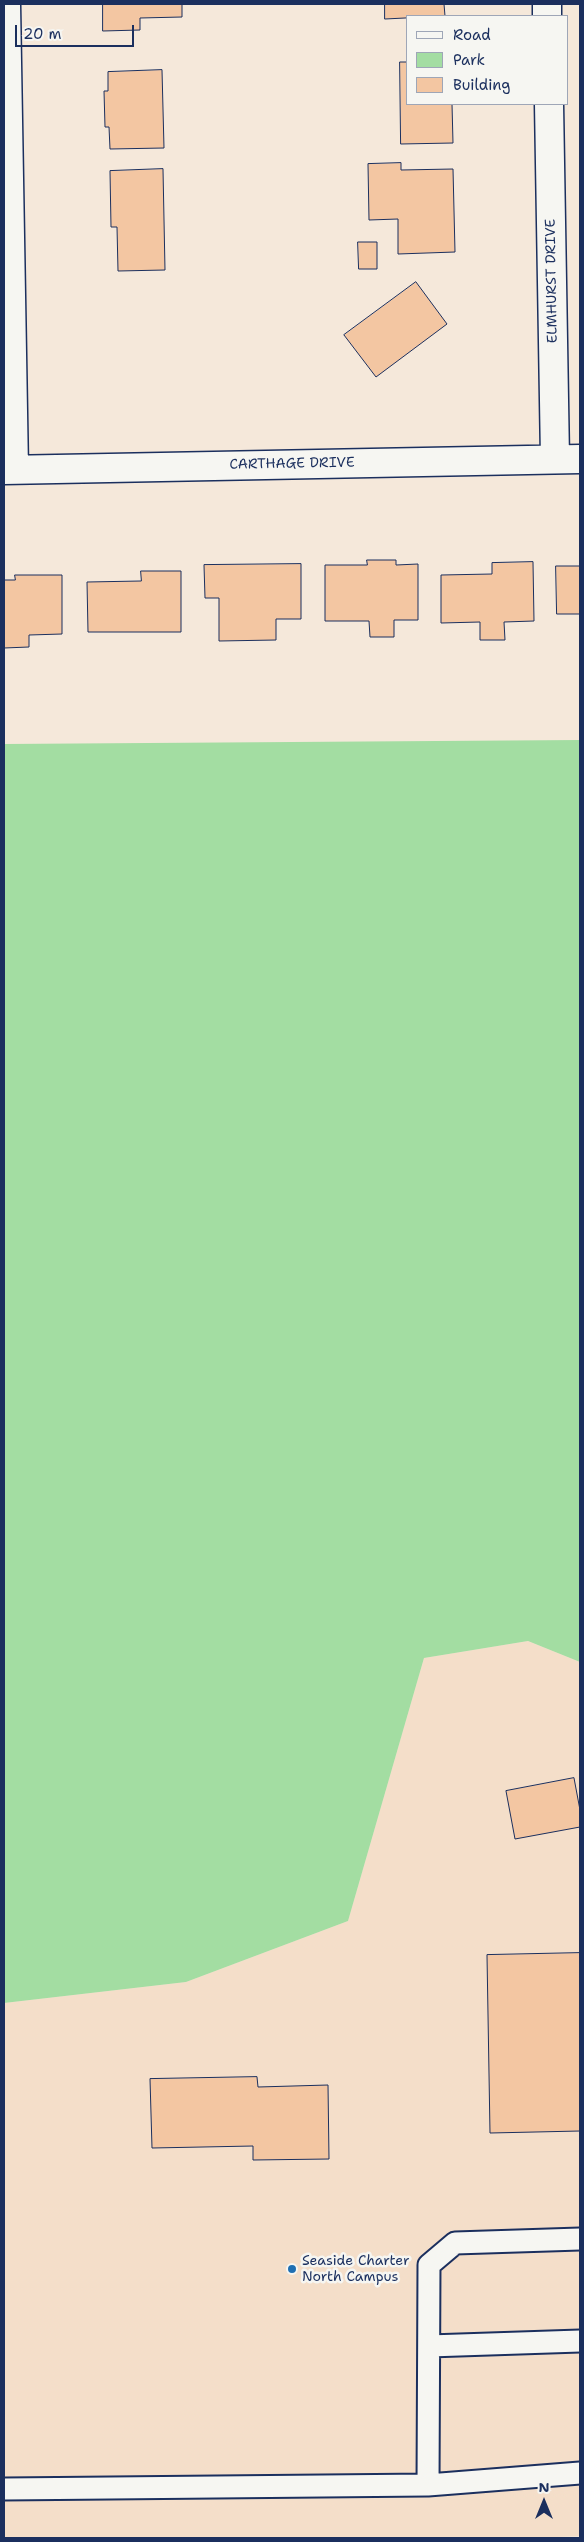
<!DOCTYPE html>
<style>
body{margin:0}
#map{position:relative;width:584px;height:2542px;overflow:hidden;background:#f5e8da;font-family:"Shantell Sans",sans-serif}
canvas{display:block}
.frame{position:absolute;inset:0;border:5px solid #1b2f5e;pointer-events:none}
.legend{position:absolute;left:406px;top:15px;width:162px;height:90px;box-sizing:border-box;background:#f6f6f2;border:1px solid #9ea6b7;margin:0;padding:6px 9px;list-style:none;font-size:15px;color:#1b2f5e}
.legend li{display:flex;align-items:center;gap:10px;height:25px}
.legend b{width:25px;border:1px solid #9ea6b7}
.north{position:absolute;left:519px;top:2477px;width:50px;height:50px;-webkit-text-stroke:4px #f6f6f2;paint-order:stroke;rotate:0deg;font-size:14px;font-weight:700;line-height:20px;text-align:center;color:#1b2f5e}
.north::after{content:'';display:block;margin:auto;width:18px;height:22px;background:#1b2f5e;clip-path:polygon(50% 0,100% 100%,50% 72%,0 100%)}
.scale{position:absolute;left:15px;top:25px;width:119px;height:22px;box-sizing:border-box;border:2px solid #1b2f5e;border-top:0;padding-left:6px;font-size:15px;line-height:18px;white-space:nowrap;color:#1b2f5e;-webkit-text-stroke:4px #f6f6f2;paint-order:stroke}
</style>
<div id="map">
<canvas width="584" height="2542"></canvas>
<div class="frame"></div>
<ul class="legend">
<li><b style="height:6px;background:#f6f6f2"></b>Road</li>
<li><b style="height:14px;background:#a3dda2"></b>Park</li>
<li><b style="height:14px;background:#f3c6a2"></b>Building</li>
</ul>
<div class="north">N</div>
<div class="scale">20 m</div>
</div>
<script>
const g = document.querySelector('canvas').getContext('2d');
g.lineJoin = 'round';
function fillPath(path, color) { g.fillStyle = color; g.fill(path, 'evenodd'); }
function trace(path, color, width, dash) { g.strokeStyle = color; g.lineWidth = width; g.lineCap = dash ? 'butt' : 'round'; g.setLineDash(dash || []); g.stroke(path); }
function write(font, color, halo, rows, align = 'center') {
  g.font = font + ' "Shantell Sans",sans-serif'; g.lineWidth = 5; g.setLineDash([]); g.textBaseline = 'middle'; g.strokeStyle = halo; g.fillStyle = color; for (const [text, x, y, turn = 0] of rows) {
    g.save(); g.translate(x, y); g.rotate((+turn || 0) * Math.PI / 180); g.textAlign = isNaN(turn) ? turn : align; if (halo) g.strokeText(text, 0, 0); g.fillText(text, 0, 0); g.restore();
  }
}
fillPath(new Path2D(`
 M528,1641l52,21v874l-45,2h-531v-535l182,-21 162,-61 76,-263z`), '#f4dec9');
fillPath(new Path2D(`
 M580,740v922l-52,-21 -104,17 -76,263 -162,61 -182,21v-1259z`), '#a3dda2');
const building = new Path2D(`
 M103,4h79v13l-42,1v12l-37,1z
 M385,4h59l1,12 -60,3z
 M400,62h8v42h44l1,39 -52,1z
 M162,70l2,78 -54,1 -1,-22h-4l-1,-36h4v-19z
 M401,163v7l52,-1 2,83 -57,2v-35l-29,1 -1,-56z
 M163,169l2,101 -47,1 -1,-44h-6l-1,-56z
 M358,242h19v27h-18z
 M416,282l31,42 -71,53 -32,-42z
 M367,560h29v5l22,-1v56h-24v17h-24l-1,-16h-44v-56h42z
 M533,562l1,59 -30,1 1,18h-25v-18l-39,1v-48l51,-1v-11z
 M301,564v55h-25v21l-57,1v-43h-14l-1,-33z
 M556,566h24v48h-23z
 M141,571h40v61h-93l-1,-50 54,-1z
 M15,575h47v59l-33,1v12l-25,1v-68h11z
 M574,1778l6,32v17l-65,12 -9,-48z
 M580,1953v178l-90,2 -3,-178z
 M257,2077l1,10 70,-2 1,74 -76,1v-14l-101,2 -2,-69z`);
fillPath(building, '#f3c6a2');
trace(building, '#1b2f5e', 1);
const service = new Path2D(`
 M429,2346l151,-5
 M428,2485l1,-220 26,-22 125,-4
 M4,2489l424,-4 152,-12`);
const minor = new Path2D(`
 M6,4l8,466
 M547,4v12
 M549,104l6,355
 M4,470l576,-11`);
trace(service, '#1b2f5e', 25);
trace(minor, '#1b2f5e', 31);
trace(service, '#f6f6f2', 21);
trace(minor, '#f6f6f2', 28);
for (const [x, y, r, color] of [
 [292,2269,5,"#1f6fb2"]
]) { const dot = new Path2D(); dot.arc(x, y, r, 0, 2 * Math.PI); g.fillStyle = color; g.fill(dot); trace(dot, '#f6f6f2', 2); }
write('14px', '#1b2f5e', '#f6f6f2', [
 ["ELMHURST DRIVE",552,281,-91],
 ["CARTHAGE DRIVE",292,464,-1]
]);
write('14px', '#1b2f5e', '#f6f6f2', [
 ["Seaside Charter",302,2261],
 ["North Campus",302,2277]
], 'left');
</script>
